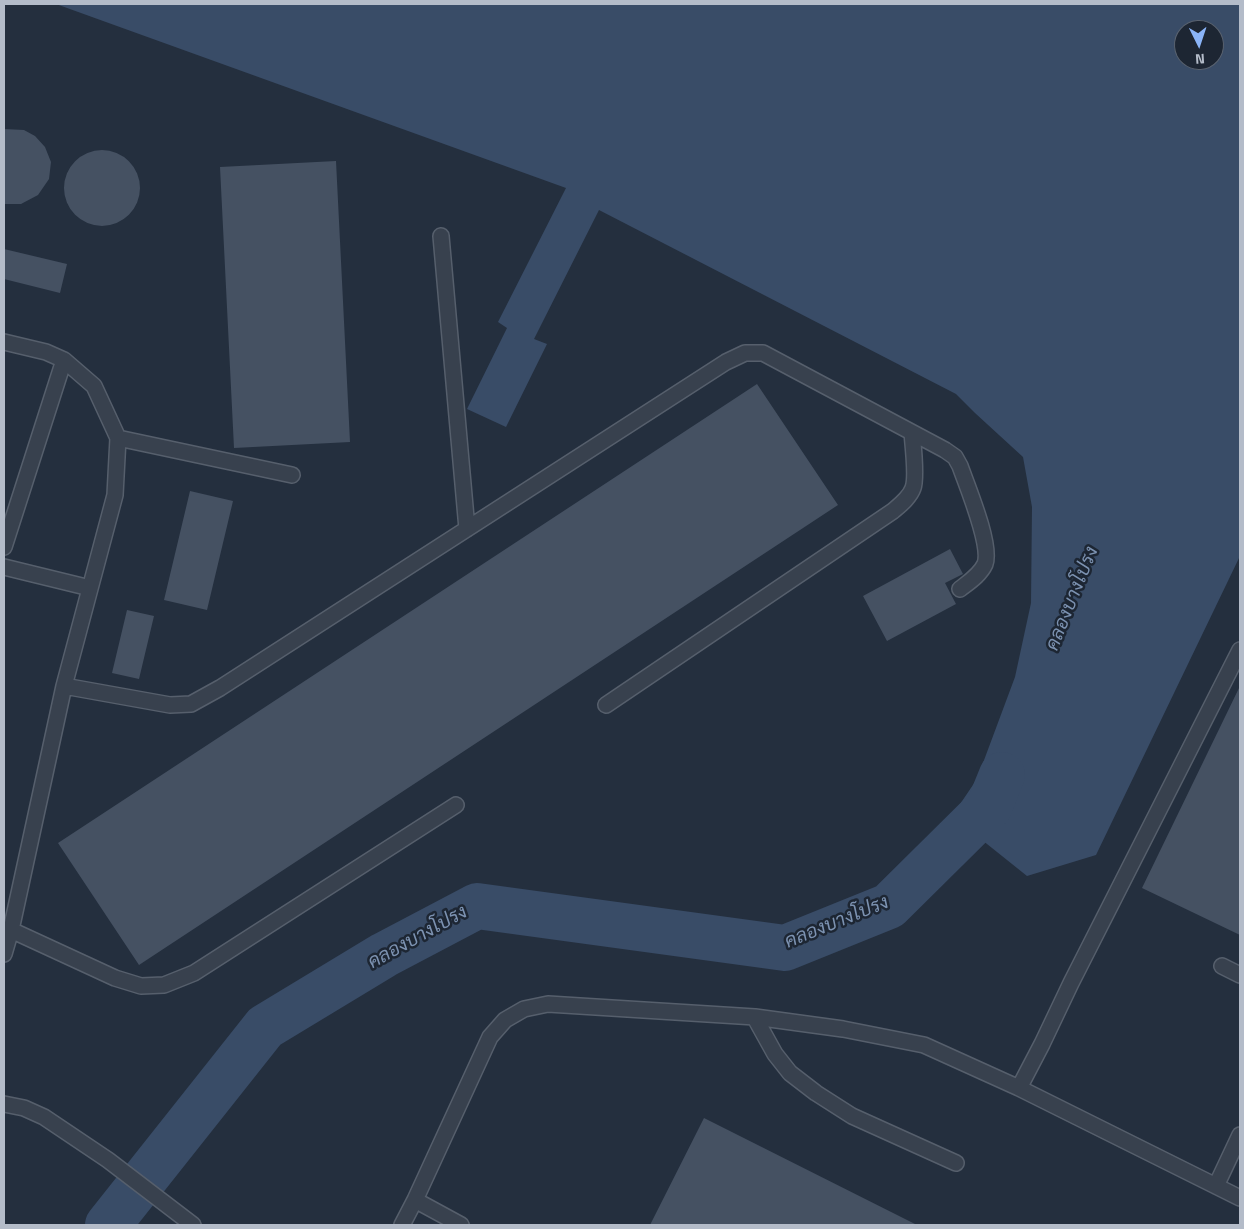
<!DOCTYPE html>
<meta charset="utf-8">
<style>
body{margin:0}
#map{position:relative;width:1244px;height:1229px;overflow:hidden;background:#242f3e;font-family:"Titillium Web",sans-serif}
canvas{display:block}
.frame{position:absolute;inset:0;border:5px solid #b4bcc9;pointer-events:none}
.north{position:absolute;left:1174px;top:20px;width:50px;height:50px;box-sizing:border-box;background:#1d2633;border:1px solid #59626f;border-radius:50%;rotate:176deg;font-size:14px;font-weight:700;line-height:20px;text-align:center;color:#b4bcc9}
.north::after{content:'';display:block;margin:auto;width:18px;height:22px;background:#8ab4f8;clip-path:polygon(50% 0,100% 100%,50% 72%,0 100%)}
</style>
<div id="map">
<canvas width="1244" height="1229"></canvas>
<div class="frame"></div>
<div class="north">N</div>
</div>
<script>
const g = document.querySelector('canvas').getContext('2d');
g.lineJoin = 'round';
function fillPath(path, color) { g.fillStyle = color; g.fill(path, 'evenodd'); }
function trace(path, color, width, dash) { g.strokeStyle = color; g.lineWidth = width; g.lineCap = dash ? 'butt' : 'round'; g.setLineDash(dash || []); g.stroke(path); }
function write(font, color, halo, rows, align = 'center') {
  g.font = font + ' "Titillium Web",Sarabun,sans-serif'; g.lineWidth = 5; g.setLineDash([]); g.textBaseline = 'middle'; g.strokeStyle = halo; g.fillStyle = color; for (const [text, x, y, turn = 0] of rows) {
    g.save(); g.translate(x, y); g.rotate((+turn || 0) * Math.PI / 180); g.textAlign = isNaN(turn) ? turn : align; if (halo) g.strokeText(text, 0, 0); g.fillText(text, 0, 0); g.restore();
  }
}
fillPath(new Path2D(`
 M56,4h1184v552l-144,299 -69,21 -75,-60 25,-37 38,-102 16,-74 1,-96 -9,-50 -48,-44 -19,-19 -357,-184 -65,129 13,5 -41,83 -39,-18 40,-81 -9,-6 68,-134zM1184,30h30v30h-30z`), '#394c67');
trace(new Path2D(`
 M108,1225l157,-198 119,-72 93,-49 308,42 104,-42 100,-99 13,-32`), '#394c67', 46);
fillPath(new Path2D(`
 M4,129l20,1 11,6 10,11 6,15 -2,17 -11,16 -17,9h-17z
 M64 188a38 38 0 1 1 76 0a38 38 0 1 1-76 0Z
 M336,161l14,281 -116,6 -14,-281z
 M4,249l63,15 -7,29 -56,-14z
 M757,384l81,121 -699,460 -81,-122z
 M190,491l43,10 -26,109 -43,-10z
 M950,549l13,25 -18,9 11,21 -69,37 -24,-45z
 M127,610l27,6 -15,63 -27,-6z
 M1240,686v249l-98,-47z
 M704,1118l213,107h-267z`), '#455162');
const lane = new Path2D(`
 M441,236l26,293
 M4,342l42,10 18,8 30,26 24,52 -3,57 -51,191 -53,244 -7,24
 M118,438l174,37
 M4,547l60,-187
 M4,567l86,21
 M64,686l106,19 21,-1 29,-16 506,-326 19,-9h18l182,97 10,7 5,9c7,20 32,79 25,98 -5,11 -16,18 -25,25
 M606,705l287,-194c7,-6 17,-14 20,-23 4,-10 0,-44 -1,-55
 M11,930l104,48 26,8 23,-1 30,-12 262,-168
 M1222,966l18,9
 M755,1018l20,36 15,19 26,20 36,23 104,47
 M1019,1088l23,-44 29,-61 169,-333
 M4,1104l20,4 20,9 64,43 85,65
 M1216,1186l24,-51
 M415,1200l46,25
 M402,1225l13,-25 75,-163 15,-17 19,-11 24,-5 207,13 88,12 81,16 95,43 221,110`);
trace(lane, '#565f6c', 18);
trace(lane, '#38414e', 15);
write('italic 19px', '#7c92b1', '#1d2633', [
 ["คลองบางโปรง",1073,599,-68],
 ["คลองบางโปรง",837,923,-22],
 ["คลองบางโปรง",418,938,-29]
]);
</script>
